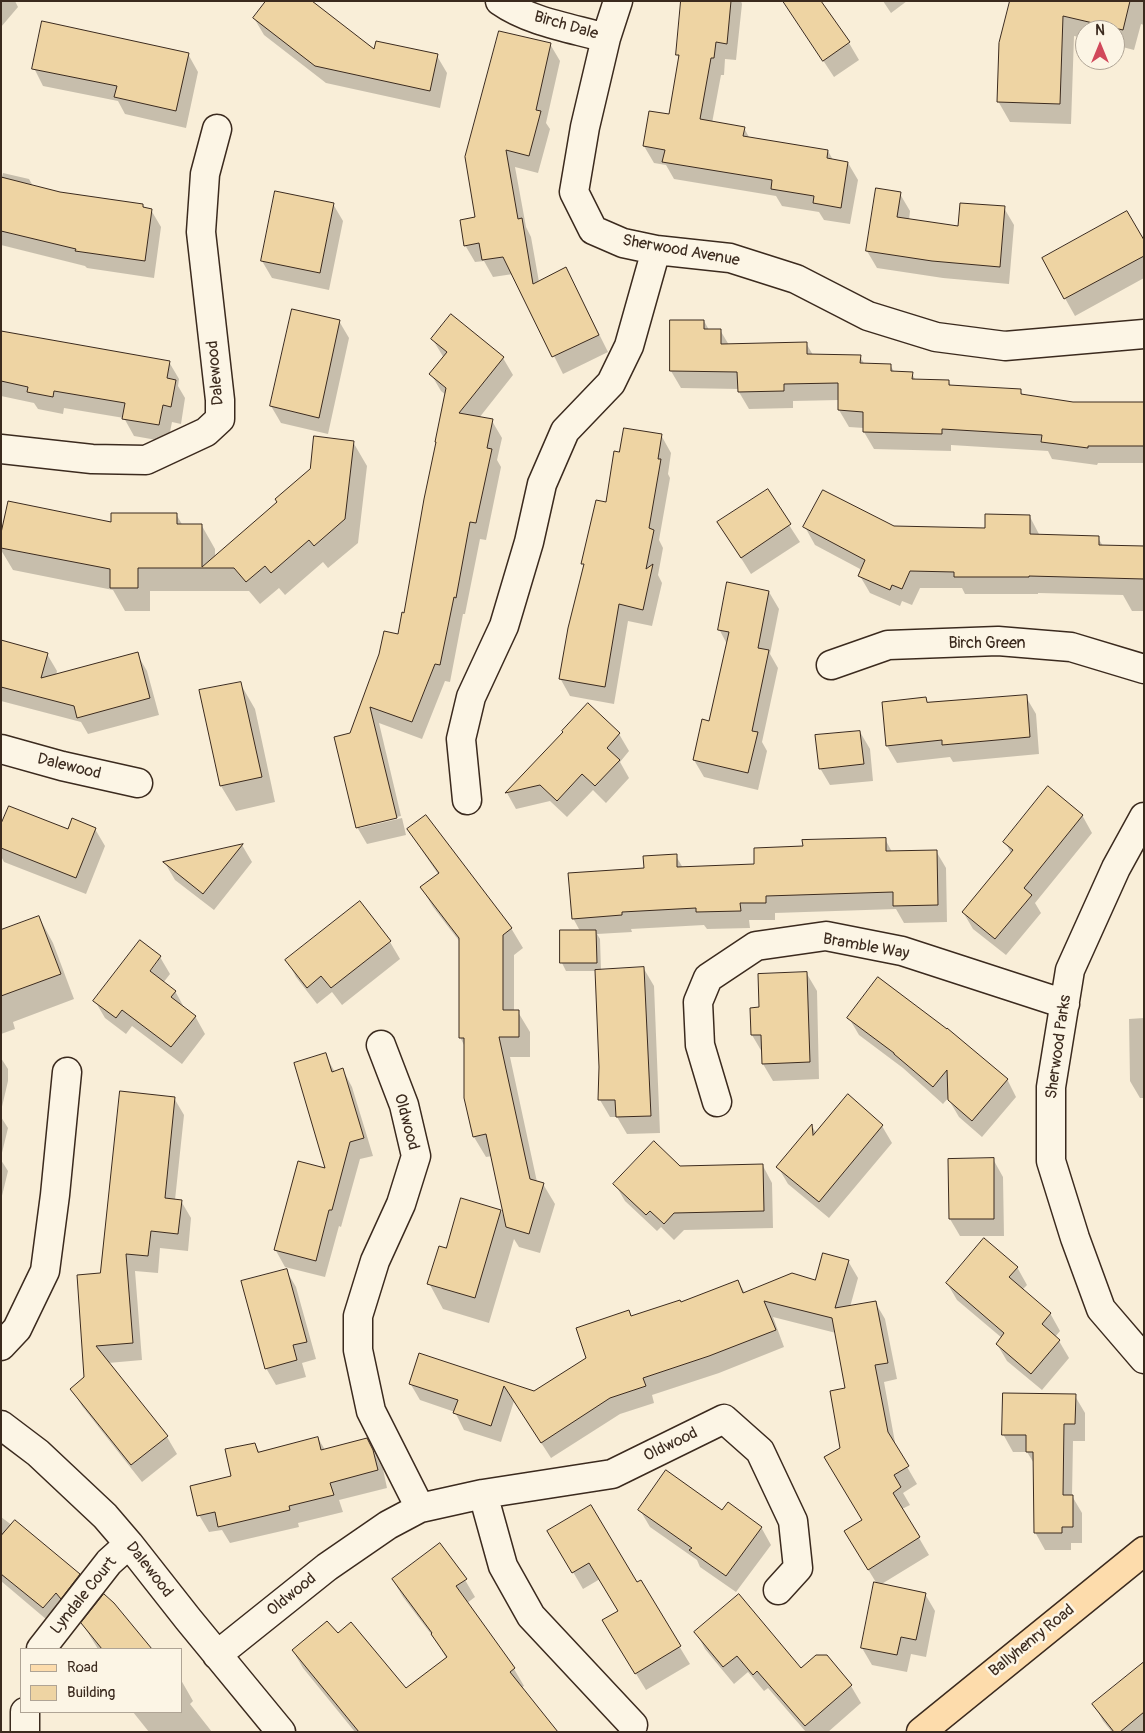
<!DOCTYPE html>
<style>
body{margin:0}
#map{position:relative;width:1145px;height:1733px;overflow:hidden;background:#f9eed8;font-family:Pangolin,sans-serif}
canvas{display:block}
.frame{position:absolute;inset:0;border:2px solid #3b2a1e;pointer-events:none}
.legend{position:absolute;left:20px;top:1648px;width:162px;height:65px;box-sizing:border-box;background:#fcf5e5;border:1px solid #afa495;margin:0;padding:6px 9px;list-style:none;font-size:15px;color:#3b2a1e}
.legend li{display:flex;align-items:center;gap:10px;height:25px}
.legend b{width:25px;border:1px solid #afa495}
.north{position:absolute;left:1075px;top:20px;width:50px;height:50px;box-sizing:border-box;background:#fcf5e5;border:1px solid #afa495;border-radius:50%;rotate:0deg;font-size:14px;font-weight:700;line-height:20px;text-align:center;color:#3b2a1e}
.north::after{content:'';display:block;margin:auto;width:18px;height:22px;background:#d1495b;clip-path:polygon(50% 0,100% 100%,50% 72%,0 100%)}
</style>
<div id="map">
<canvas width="1145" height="1733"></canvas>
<div class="frame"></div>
<ul class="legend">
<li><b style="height:6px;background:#fddcac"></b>Road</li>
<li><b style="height:14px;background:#eed4a3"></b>Building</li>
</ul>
<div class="north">N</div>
</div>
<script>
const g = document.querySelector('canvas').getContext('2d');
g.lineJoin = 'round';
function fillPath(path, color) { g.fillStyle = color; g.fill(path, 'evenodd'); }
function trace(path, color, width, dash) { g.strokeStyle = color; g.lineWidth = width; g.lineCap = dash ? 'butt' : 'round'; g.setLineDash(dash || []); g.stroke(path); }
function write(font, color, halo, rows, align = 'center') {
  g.font = font + ' Pangolin,sans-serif'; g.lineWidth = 5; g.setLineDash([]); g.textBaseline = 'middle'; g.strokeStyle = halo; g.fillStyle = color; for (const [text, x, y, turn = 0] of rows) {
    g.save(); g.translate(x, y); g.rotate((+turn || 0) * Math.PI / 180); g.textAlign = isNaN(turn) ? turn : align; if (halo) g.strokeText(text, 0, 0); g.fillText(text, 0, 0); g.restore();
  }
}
fillPath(new Path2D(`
 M1,1h14l3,6 -17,20z
 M682,1h59l1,3 -6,56 -11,-1 -1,16h-3l-9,48 32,5 6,11 78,12 5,9 15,3 10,17 -8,44 -26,-4 -5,-8 -37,-6 -6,-10 -102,-17 -8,-14 -12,-2 -10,-17 26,-31 10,-56 -3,-4z
 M883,1h24l-16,12z
 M1012,1h132v24l-3,-1 -7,26 -19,-5v-15h-30v8l-11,-2 -3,88 -61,-2 -12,-21z
 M788,7l61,36 10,17 -25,17z
 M254,18l121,34 62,4 10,17 -7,35 -114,-25 -62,-48z
 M550,44l10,17 -14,62 4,6 -12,44 -23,-6 11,60 5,10 8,45 36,4 33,66 -45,22 -50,-100 -20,3 -9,-16 -9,1 -10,-17z
 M188,54l10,18 -12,56 -61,-14 -7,-13 -75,-15 -9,-18z
 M3,173l26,6 4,7 27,7 83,12 2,4 6,1 10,17 -7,51 -67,-10 -2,-2 -84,-21v-64z
 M900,194l10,17 -1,9 50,7 45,-19 10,17 -5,59 -66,-6 -66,-10 -10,-17z
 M333,204l10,17 -14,69 -57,-12 -10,-17z
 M1144,242v36l-69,38 -32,-57z
 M339,321l10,17 -21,96 -47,-11 -10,-17z
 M704,321l5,9h11l9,15 77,-2 7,12 47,2 5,8h25l5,8 17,1 4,7 33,1 2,4 69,4 3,5 50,8 71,1v59h-46l-1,2 -45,-6 -4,-8 -97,-6v6l-77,-2 -10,-17v-4l-15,-1 -10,-17v-10l-46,1v7l-44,1 -10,-17v-3l-58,-1 -10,-17z
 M1,332l168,30 10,17 -1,7 7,12 -4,26 -9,-2 -4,20 -34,-6 -10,-18 -60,-10 -1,6 -25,-5 -4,-6 -33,-7z
 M433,340l70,18 10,17 -34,43 13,3 10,17 -5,22 4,7 -15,73 -6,-1 -15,75h-2l-13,68 -5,-1 -23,58 -43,-16 22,93 -41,9v3l42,-10 4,17 -39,9 -10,-17 -6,-93 48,-98 6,-22 41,-219 -5,-4 -10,-17 13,-16z
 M661,435l10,18 -3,21 2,4 -11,62 4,8 -5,27 4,8 -10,43 -24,-5 -14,83 -44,-8 -10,-18 25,-111 -2,-4 24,-59 14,-51z
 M353,442l14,24 -9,77 -30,25 -5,-6 -38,33 -6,-7 -19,16 -11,-13h-99v20h-25l-12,-21 -100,-20 -12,-20v-10l175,-26 7,12h19l13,23v8z
 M767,491l33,51 -49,32 -32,-51z
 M1030,517l10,19 58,2 5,8 41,1v64h-12l-9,-16 -85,-2v1h-73l-3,-6h-42l-8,17 -10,-4 -2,5 -30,-13 -10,-17 2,-6 -47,-25 -10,-18 181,2z
 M769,592l10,17 -9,45 8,14 -16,74 5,9 -9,39 -54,-13 -10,-17 16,-38 17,-78 -8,-15z
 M1,642l46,12 10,17 -1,4 81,-21 10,17 12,44 -71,19 -7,-12 -80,-21z
 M240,683l15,26 20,93 -39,9 -15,-25z
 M1026,697l10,17 3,40 -86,8 -3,-5 -53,6 -10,-17 39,-47 2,4z
 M588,705l31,29 10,17 -9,11 9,16 -23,25 -13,-13 -26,27 -17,-16 -34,8 -9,-16 58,-60z
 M860,732l10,17 3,32 -43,4 -10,-17z
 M1082,815l10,18 -57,70 6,10 -35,42 -33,-26 -10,-17 48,-59 -6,-11z
 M1,828l68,2 26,-1 10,17 -19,48 -82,-32 -3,-6z
 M409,829l102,99 12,20 -9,7v57h4l12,20v25h-20l27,125 6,2 12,20 -15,49 -21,-6 -5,-8 -25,84 -46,-14 -14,-26 17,-33 55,-39 4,8 -13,-63 -6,1 -12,-20 -9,-90 -5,-10v-95l-27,-35 -12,-20 17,-13 -17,-25z
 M885,839l7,13 44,-1 10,17 1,54 -43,1 -8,-14 -121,4v7h-26l1,8 -43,1 -3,-4 -73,4 1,3 -35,2 3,5 1,32 43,-2 10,17 6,147 -33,1 -10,-17h-7l-10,-17v-33l-3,-96h-31l-4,-8 -1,-31 19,-1 -7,-13 72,-49 31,-13 7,12 72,-3 49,-17z
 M242,845l10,17 -38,48 -39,-30 -10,-17z
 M359,903l31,39 10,17 -58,46 -10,-13 -15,12 -21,-27 -9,-17z
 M39,917l14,26 21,56 -61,23 2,7 -14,5v-103z
 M160,957l10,17 -7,9 12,8 10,18 10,7 10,18 -23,30 -50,-38 -6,8 -21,-16 -10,-17zM155,961h3l-11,15z
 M807,974l10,17 2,88 -46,2 -10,-17 -1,-12 -10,-17 -1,-26 10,-1z
 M849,1018l158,61 9,18 -34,40 -23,-20 -10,-17v-3l-6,7 -40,-36 -44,-33z
 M1144,1018v80h-4l-10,-17 -1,-62z
 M325,1055l10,17 8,-2 9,17 21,69 -13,3 -19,68 -2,-1 -14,51 -40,-10 -10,-18 52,-79z
 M1,1058l7,11v12l-7,30z
 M174,1098l10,17 -9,85 6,1 10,17 -3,33 -28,-3 -2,25 -23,-2 7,89 -34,3 59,74 10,17 -35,28 -60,-76 -10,-17 14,-11 15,-104z
 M1,1117l7,11 -7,29z
 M812,1126l4,7 66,-7 10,17 -63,75 -41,-34 -10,-17z
 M993,1159l10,18 1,59h-44l-10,-17z
 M1,1160l7,11 -7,29z
 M763,1166l9,17 1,45 -89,2 -10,10 -13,-13 -4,4 -32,-30 -10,-17 64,-17z
 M848,1261l10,17 -8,29 25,-5 10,17 12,60 -13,3 12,66 21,36 -14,9 7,12 -8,4 27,46 -49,30 45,9 10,17 -9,46 -15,-3 -4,18 -35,-7 -10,-17 15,-64 -22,-36 8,-28 -21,-72 5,-59 -11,-56 -63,-16 11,30 -65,26 -67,22 2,8 -34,11 -69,44 -37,-57 -13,41 -37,-12 -9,-18 -35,-12 -10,-17 10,-29 115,39 53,-35 43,-41 50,-14 57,-22 7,12 71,-12z
 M1017,1267l10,18 -5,5 28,23 10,18 -5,6 4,4 10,17 -27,32 -35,-29 -10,-17 5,-6 -45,-38 -10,-17z
 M286,1270l10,17 20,72 -14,4 4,14 -30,8 -10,-17z
 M1075,1396l10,17v28h-12l-1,55 10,17v30h-11v7h-26l-10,-18v-67l-8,-13h-14l-10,-18z
 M318,1438l7,12 42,-10 16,29 4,19 -48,12 4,12 -45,11 1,4 -69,16 -8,-13 -13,2 -10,-17 34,-38 22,-33 5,9z
 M640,1510l82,1 39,16 10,18 -35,47 -36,-25 -3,-7 -47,-33z
 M1,1517l78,58 10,17 -36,33 -52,-44z
 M549,1531l88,53 3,-2 50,82 -44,26 -32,-52 5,-27 -19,-32 -17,10z
 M393,1580h72l10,17 -8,6 47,66 10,17 -3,2 34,44h-200l-52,-64 -10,-17 44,-16 69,54 41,-30 -13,-21 -31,-41z
 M113,1603l38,46h-53l-16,-26z
 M696,1632l105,37 25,-13 25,30 10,17 -33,29h-22l-38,-44 -4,3 -16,-19 -14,12 -29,-35z
 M1144,1667v65h-32l-9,-11 -9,-17z
 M181,1680l12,21 -3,3 22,28h-63l-16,-20h48z`), '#0003');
const building = new Path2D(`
 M266,1h46l62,48 2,-8 62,13 -8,37 -115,-25 -62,-48z
 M681,1h50l-4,43 -11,-2 -2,16h-3l-11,61 45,8 -2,9 85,14 -1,8 21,4 -7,46 -28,-5 1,-7 -43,-7 1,-9 -110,-18 3,-12 -22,-4 6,-35 20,3 10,-59h-3z
 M783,1h38l29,41 -27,19z
 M1010,1h120l-7,29 -60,-14 -3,88 -63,-2 2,-59z
 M42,21l147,32 -13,58 -62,-14 3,-11 -85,-17z
 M499,31l52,12 -15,67 5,1 -12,45 -23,-6 12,69 4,-1 11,66 33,-17 33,68 -47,22 -49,-100 -21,3 -3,-17 -15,3 -4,-26 15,-3 -10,-60z
 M1,177l59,15 83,12v3l9,2 -7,52 -70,-10 1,-2 -75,-18z
 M876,188l25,4 -4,25 61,9 2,-23 45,3 -5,61 -68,-6 -66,-10z
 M275,191l59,12 -14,70 -59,-12z
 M1127,211l17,29v16l-80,43 -22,-41z
 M292,309l48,11 -21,98 -49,-12z
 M451,314l53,43 -45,56 34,6 -6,29 5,1 -16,74 -6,-1 -14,76 -2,-1 -14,68 -5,-1 -23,58 -42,-15 27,111 -41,10 -22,-91 16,-4 29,-79 5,-23 14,3 4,-22 2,1 20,-114 12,-57h-1l11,-54 -17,-14 18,-22 -16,-13z
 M670,320h34v9h17v15l86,-2v12l54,1 -1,8 31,1v7l22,1 -1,7 37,1v5l72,4v5l52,8h71v44h-56v2l-47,-6 1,-7 -100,-6v5l-79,-2v-20l-25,-2v-27l-54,1v7l-46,1 -1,-20 -67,-1z
 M1,331l169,30 -3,17 9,2 -5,27 -8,-2 -4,20 -37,-6 3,-16 -71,-12 -1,6 -26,-5 1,-5 -27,-6z
 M624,428l38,6 -4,25h3l-12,69 5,2 -8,39 7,-5 -10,46 -24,-6 -14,83 -46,-8 9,-51 16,-64h-3l15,-64 10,2 8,-51 5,1z
 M314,436l40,5 -9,78 -31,27 -5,-6 -38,33 -6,-7 -19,16 -12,-14h-96v20h-28v-19l-109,-21v-15l7,-32 103,21v-9h66v11h25v43l75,-65 -2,-3 35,-30z
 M768,489l23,35 -50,34 -24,-36z
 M823,490l71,36 91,2v-14l45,1v19l69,2v9l45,1v33l-115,-3v1h-75v-5l-44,-1 -8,18 -10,-4 -2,5 -32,-14 7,-16 -62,-33z
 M727,582l42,9 -11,57 11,2 -17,81 6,1 -10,41 -55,-13 9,-41 7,2 20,-89 -11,-2z
 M1,640l47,13 -7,25 97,-26 12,46 -73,20 -3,-12 -73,-19z
 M241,682l21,95 -42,9 -21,-96z
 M1027,695l3,42 -88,8v-5l-56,6 -4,-44 44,-5 1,5z
 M588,703l32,30 -13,15 13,12 -25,26 -13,-12 -25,27 -17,-16 -35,8 58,-61 -1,-1z
 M860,731l4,33 -45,5 -4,-34z
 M1048,786l35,29 -59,73 8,7 -37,44 -33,-27 51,-62 -10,-8z
 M9,806l59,23 4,-11 24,10 -20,50 -75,-30v-24z
 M426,815l86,113 -9,7v75h16v27h-20l31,142 14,4 -15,51 -23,-7 -20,-93 -13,3 -9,-39v-60h-5v-100l-39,-51 19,-14 -32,-44z
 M886,838v13l51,-1 1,55 -45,1v-14l-127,4v7h-26l1,8 -45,1v-4l-74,4v3l-50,4 -4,-46 76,-5 -1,-12 34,-2v13l77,-3v-16l49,-2 -1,-6z
 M243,844l-40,50 -40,-32z
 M360,901l31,40 -60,47 -10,-12 -14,12 -22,-28z
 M39,916l22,58 -60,22v-66z
 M560,930h36l1,33h-37z
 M140,940l21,16 -11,15 26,20 -5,6 25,19 -25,31 -49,-37 -6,8 -23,-17z
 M644,967l7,149 -35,1 -1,-17h-17l1,-33 -4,-97z
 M807,972l3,90 -48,2 -1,-29h-10l-1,-27 9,-1 -1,-33z
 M878,977l69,52v-1l61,51 -36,42 -24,-21 -1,-30 -14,17 -39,-33v-1l-47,-35z
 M326,1053l6,19 11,-4 21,70 -14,4 -18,68h-3l-13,51 -42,-11 24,-89 27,7 -31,-105z
 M120,1091l55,6 -10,101 17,2 -4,34 -27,-3 -3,25 -22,-2 7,89 -37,3 72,90 -37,29 -61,-76 14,-12 -7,-102 23,-2z
 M848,1094l35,31 -64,77 -43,-35 36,-43 1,11z
 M654,1141l26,25 83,-2 1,47 -90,2 -10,11 -14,-13 -4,4 -33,-31z
 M994,1158v61h-45l-1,-60z
 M461,1198l40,12 -26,88 -48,-14 12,-38 7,2z
 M984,1238l34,29 -9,10 42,36 -9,11 18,16 -29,34 -35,-30 8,-11 -58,-50z
 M823,1253l26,7 -14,48 41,-7 12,62 -13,2 13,67 21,34 -15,9 7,12 -8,6 27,44 -52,33 -24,-39 18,-11 -38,-63 16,-9 -10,-57 15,-3 -13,-70 -68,-17 12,29 -67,26 -66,22 3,8 -36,12 -69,45 -37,-57 -13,40 -38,-13 5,-13 -49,-16 10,-31 115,38 52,-33 -10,-30 53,-18 2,6 49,-16 1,2 57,-22 5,13 49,-20 23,7z
 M287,1269l20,73 -14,3 4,15 -32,9 -24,-88z
 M1003,1393l73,1 -1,30h-11l-1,71h10v32h-11v6h-28l-1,-81h-7v-17h-24z
 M318,1437l3,13 46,-12 6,12 5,20 -48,13 4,12 -45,11 1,4 -72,17 -3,-15 -18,4 -7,-30 41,-10 -6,-27 30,-6 3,9z
 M666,1470l56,40 6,-8 34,25 -36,49 -37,-26 3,-2 -54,-38z
 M591,1505l46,77 4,-2 40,66 -46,28 -33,-54 16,-9 -29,-48 -17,10 -25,-42z
 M15,1520l65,54 -19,25 -5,-6 -13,15 -42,-34v-38z
 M440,1543l27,36 -11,7 59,82 -5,4 48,60h-199l-67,-82 35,-29 11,12 13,-11 55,66 41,-31 -16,-23 1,-1 -40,-54z
 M874,1582l52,11 -10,47 -15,-3 -4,18 -36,-7z
 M104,1594l10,9 38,46h-50l-21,-26z
 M739,1594l62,74 15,-13h11l25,30 -47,41 -48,-55 -4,4 -16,-19 -14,11 -29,-35z
 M1144,1662v50l-24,20h-6l-22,-28z`);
fillPath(building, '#eed4a3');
trace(building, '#3b2a1e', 1);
const minor = new Path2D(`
 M500,1c30,21 71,27 106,37
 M618,1l-12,37 -21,89 -11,65 19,38 30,13 33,7 74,8 66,21 72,37 68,21 69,9 139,-12
 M1,449l91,10 54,1 60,-28 14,-13v-19l-19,-168 4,-58 12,-45
 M831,665l57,-20 110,-4 73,6 73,22
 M1,749l61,17 76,17
 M467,800l-6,-61 10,-42 33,-71 25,-84 13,-58 23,-53 46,-48 18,-37 27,-96
 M1144,817l-28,51 -46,102 -19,117v74l24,77 26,71 43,50
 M381,1045l23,60 12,51 -15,48 -26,57 -17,55v34l13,61 49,97
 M717,1102l-17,-57 -2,-43 10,-24 48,-32 70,-10 76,15 163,53
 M1,1346l16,-17 28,-58 10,-76 12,-123
 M1,1425l37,28 67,63 24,28 59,75 93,113
 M483,1494l20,72 28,50 102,109
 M41,1649l68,-87 20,-18
 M217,1655l110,-88 61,-42 32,-17 63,-14 129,-20 112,-55 36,32 33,70 5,47 -20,22
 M25,1732v-20`);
const major = new Path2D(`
 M921,1732l223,-181`);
trace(minor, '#3b2a1e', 31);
trace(major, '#3b2a1e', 31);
trace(minor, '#fcf5e5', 28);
trace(major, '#fddcac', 28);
write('16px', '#3b2a1e', '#fcf5e5', [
 ["Birch Dale",566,26,16],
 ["Sherwood Avenue",681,251,10],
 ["Dalewood",216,373,-95],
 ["Birch Green",987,644],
 ["Dalewood",69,767,14],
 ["Bramble Way",866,947,10],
 ["Sherwood Parks",1059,1047,-82],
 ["Oldwood",406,1122,75],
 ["Oldwood",671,1445,-26],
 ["Dalewood",149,1570,52],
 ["Oldwood",292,1595,-39],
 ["Lyndale Court",84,1596,-51],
 ["Ballyhenry Road",1032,1641,-39]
]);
</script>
